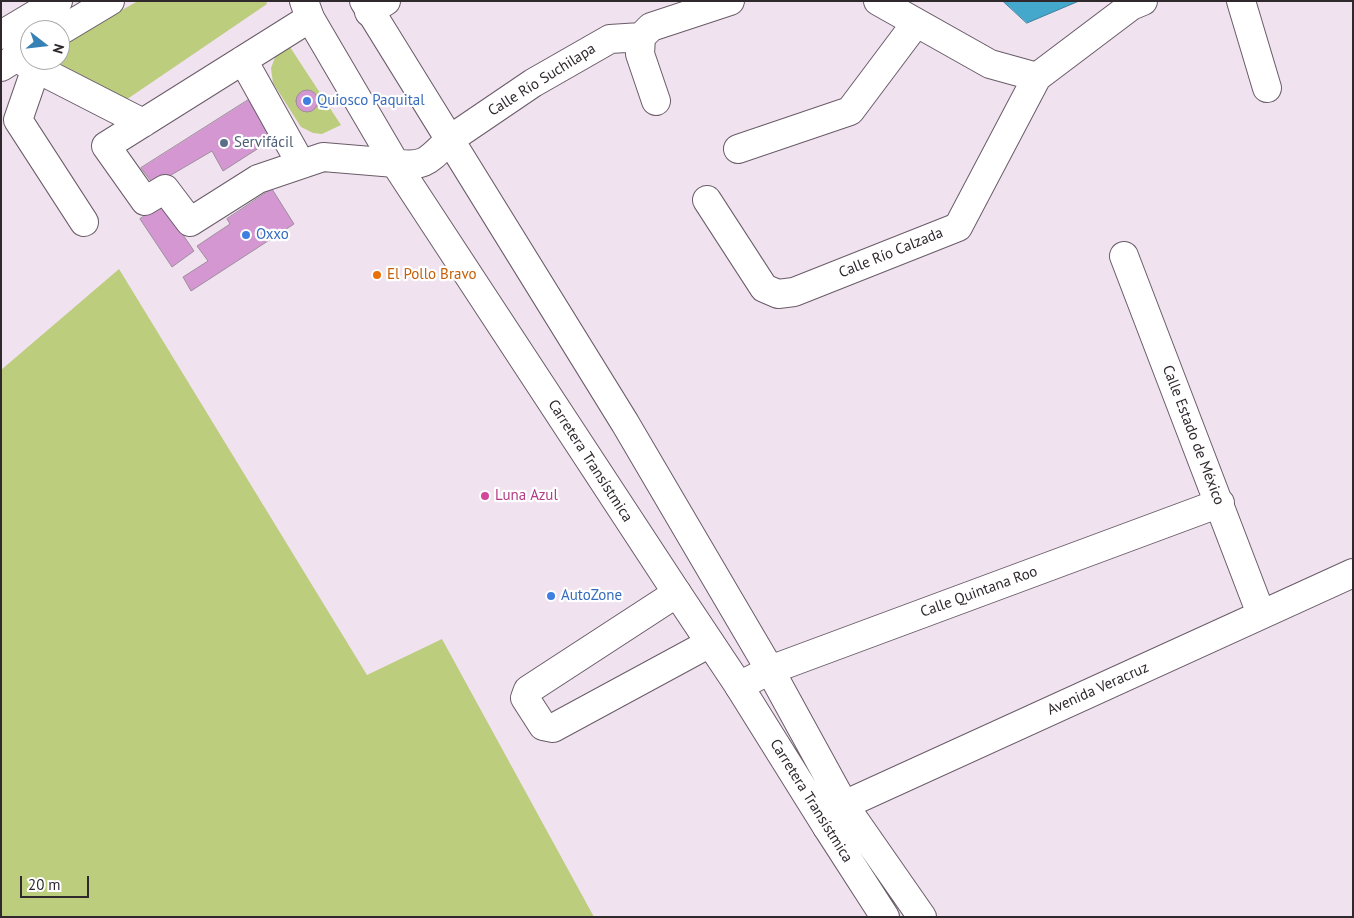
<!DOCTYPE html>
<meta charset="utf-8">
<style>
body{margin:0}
#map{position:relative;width:1354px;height:918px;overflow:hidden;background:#f1e2f0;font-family:"PT Sans",sans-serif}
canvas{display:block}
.frame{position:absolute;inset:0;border:2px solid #2f292e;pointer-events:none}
.north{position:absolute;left:20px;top:20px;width:50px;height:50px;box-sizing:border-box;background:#fff;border:1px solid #aca9ab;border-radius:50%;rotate:106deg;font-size:14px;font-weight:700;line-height:20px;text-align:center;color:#2f292e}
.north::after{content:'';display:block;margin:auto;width:18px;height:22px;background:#3782b5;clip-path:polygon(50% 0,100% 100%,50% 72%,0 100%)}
.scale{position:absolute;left:20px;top:876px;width:69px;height:22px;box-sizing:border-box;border:2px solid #2f292e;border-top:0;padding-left:6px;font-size:15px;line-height:18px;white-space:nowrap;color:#2f292e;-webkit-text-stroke:4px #fff;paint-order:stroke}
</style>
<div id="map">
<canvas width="1354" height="918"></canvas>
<div class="frame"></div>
<div class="north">N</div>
<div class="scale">20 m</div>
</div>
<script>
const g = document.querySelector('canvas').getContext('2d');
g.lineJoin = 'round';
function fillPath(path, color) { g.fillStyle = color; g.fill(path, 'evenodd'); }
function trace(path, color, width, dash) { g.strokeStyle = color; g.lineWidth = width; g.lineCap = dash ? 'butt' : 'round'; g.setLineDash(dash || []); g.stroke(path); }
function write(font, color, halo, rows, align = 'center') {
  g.font = font + ' "PT Sans",sans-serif'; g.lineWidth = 4.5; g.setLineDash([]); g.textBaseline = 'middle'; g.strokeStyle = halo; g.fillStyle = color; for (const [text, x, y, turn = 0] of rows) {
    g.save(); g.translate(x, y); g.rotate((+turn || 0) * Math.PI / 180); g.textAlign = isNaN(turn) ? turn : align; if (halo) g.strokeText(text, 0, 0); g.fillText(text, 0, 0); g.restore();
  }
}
fillPath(new Path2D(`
 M138,1h128l1,3 -147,100c-21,-19 -43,-33 -69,-44h9v-15z
 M290,47l51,78 -19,9 -9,-1 -12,-6 -28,-44 -2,-15 5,-13z
 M119,269l248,406 75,-36 152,278h-593v-547z`), '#bccd7e');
const water = new Path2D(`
 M1003,1h76l-52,22z`);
fillPath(water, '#44a7cc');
trace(water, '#3e819d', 1);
const building = new Path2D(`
 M296 101a11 11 0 1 1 22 0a11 11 0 1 1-22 0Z
 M253,97l26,38 -56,36 -11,-20 -58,34 -13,-17z
 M272,189l22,35 -103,67 -8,-14 25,-16 -11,-15 33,-22 -3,-5z
 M162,204l32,47 -22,16 -32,-48z`);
fillPath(building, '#d497d2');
trace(building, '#9c8e9b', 1);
const minor = new Path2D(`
 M878,1l112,63 47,13 94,-71 12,-5
 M1241,1l26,87
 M369,12l17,-11
 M310,18l-204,128 39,55 20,-12 25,33 68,-43 65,-22 72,6
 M20,60l123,63
 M243,60l58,104
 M36,68l-18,52 66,102
 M656,101l-16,-47 1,-17 10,-10 79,-26
 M449,140l84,-57 77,-44 31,-2
 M738,149l112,-38 66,-88
 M707,200l57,88 14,6 16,-2 164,-65 79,-150
 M1124,256l137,358
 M677,593l-149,97 -3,8 18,28 10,2 157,-85
 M739,686l31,-16 450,-167
 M844,805l509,-232`);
const major = new Path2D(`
 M304,1l6,17 85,145 282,430 62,93 88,141
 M364,1l261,422 145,247 74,135
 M60,31l50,-30
 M1,35l57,-34
 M1,67l29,-18
 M395,163c30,5 34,-3 54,-23`);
const highway = new Path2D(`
 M844,805l78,112
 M827,827l58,90`);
trace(minor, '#695c68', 30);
trace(major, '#695c68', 30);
trace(highway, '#695c68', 30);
trace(minor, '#fff', 28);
trace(major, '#fff', 28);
trace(highway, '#fff', 28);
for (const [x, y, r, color] of [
 [307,101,5,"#3f7fe0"],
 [224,143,5,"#5c6f8a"],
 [246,235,5,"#3f7fe0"],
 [377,275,5,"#e8710a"],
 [485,496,5,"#d1479c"],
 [551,596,5,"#3f7fe0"]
]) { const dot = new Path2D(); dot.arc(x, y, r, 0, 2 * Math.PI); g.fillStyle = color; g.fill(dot); trace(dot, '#fff', 2); }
write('15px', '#2f292e', '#fff', [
 ["Calle Río Suchilapa",542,80,-32],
 ["Calle Río Calzada",891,253,-22],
 ["Calle Estado de México",1193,435,69],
 ["Carretera Transístmica",590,461,57],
 ["Calle Quintana Roo",979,592,-20],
 ["Avenida Veracruz",1098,689,-24],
 ["Carretera Transístmica",811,801,58]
]);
write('15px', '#366cbe', '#fff', [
 ["Quiosco Paquital",317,101],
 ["Oxxo",256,235],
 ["AutoZone",561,596]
], 'left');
write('15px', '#4e5e75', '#fff', [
 ["Servifácil",234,143]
], 'left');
write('15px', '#c56008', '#fff', [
 ["El Pollo Bravo",387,275]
], 'left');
write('15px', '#b23c85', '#fff', [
 ["Luna Azul",495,496]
], 'left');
</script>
